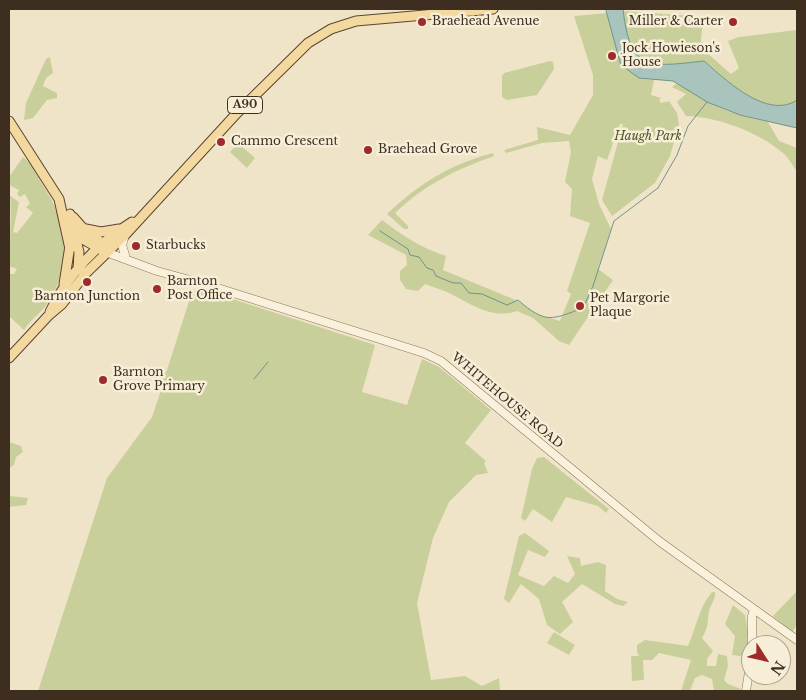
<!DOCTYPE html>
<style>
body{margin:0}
#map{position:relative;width:806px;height:700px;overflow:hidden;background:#f0e4c8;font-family:"Libre Baskerville",serif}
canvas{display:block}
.frame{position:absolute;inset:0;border:10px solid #3d2e20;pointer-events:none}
.north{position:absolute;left:741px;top:635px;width:50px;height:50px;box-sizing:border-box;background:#f7eed8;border:1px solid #ada18e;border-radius:50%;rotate:125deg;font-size:14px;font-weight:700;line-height:20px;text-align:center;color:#3d2e20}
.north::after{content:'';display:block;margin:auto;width:18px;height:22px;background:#9e2a2b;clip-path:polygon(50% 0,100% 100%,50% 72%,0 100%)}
</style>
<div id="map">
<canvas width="806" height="700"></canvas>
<div class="frame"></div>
<div class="north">N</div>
</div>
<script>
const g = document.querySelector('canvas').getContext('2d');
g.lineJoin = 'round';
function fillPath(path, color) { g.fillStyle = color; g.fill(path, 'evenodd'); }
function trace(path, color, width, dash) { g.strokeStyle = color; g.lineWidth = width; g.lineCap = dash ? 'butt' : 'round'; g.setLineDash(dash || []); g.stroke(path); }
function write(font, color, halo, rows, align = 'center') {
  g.font = font + ' "Libre Baskerville",serif'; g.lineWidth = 5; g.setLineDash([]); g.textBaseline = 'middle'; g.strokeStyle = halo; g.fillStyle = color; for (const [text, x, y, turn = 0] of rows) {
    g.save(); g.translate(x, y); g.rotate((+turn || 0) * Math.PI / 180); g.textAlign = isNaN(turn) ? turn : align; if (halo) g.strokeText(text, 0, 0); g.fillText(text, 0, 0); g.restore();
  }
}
fillPath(new Path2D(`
 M623,11l83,6 4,2 -8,10 -1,12 7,9 -2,2 25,22 8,-6 -11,-27 11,-4 58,-7v70c-30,20 -71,-20 -93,-39 -23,3 -62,12 -75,-15 -4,-10 -4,-24 -6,-35z
 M607,13l32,65 15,2 -3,15 10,3 -2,2 2,3 8,-2 8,12 2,11 -9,32 -15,27 -43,33 -10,-16 21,-76h-3l-13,36 -9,-4 -6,23 7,25 12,25 -13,40 15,11 -44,65 -10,-4 -26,-23 -16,-7c-26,9 -47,-8 -70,-19 -7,-3 -15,-5 -22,-8l-7,7 -12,-2 -6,-9v-9l7,-6 -1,-10 -38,-20 14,-15c21,16 39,28 64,36l-3,14 75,31 19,13 23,7 11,-27 -4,-3 23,-68 -20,-7 2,-27 -7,-7 6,-30 -2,-11 -27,2 -36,10 -2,-3 34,-10 -1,-13 33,8 23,-40v-20l-19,-59z
 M50,57l3,16 -7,5 -3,8 14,7v5l-10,2 -14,18 -9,2 2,-17 20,-44z
 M550,61l3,1 1,7 -17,26 -30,5 -5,-3v-21l2,-3z
 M676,84c12,2 20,11 31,17 18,11 40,16 61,21l11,19 18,7v24c-4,-6 -8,-14 -14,-19 -25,-21 -65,-36 -97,-37l-9,-14 9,-8 -14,-7z
 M238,143l17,15 -8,10 -17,-16z
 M493,153l1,3c-37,13 -70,29 -99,57l13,13v3h-4l-17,-15c32,-30 63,-50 106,-61z
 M23,157c9,6 17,25 24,35 22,34 24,78 0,112 -7,10 -17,16 -23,26l-15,-14v-42h5l3,-5 -8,-3c0,-13 4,-66 0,-71l10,7 -6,30 4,1 16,-20 -7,-6 4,-3 -5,-10 -5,3 -3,-3 2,-4 -10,-5v-8z
 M198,288l177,57 -13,47 45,13 15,-46 17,8 52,43 -26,33 21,18 -2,2 4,10 -12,2 -27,27 -16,36 -16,65 14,77 34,-4 17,10 17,-8 1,13h-462l69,-213 45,-61 8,-24v-12l7,-11 25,-78z
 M9,442l12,4 2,6 -7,5 -2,8 -5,3z
 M544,457l65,52 -3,4 -8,-7 -32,-9 -14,25 -19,-13 -8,12 -4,-3 11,-49 5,-11z
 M9,496l19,2 -2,7 -17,2z
 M525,533l24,18 -4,6 -17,-7 -10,25 26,11 10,-10 14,7 7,-9 -8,-18 13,2 1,8 17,-4 8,3 -1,26 12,8 11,3 -5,4 -8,-2 -33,-20 -20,18 11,20 -13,12 -13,-9 -8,-26 -18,-15 -12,19 -5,-4 15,-63z
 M797,591v33l-5,9 -19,-17z
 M712,592h3c1,7 -4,12 -6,19 -2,13 0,15 -7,27l11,13 -6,8v7h9l2,-12 9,2 1,10 -4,14 4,4 13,5v2h-27l-2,-12 -10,-4 -7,3 -5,13h-9l10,-31 -32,-7 -7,7h-9l1,20 -12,1 -1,-25h8l-2,-4v-7l8,-5 43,6c8,-18 11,-39 24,-54z
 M733,605l12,10 3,17 -1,25 -15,-2 3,-19 -10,-12z
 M554,632l21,13 -6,10 -22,-12z`), '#c9cf9b');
const water = new Path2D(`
 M606,9h17c7,63 26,58 81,52 22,19 63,59 93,39v28l-57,-13 -33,-13 -34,-21 -34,-3 -18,-13z`);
fillPath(water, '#a9c4bc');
trace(water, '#6f938a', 1);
trace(new Path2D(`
 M380,231l28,18 2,6 9,2 8,11 6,2 3,6 17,7h8l8,10 13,1 25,11 11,-5c28,24 33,20 65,8l10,-22 21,-65 44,-33 19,-33 11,-29 19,-24
 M254,379l14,-17`), '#6f938a', 1);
const minor = new Path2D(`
 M106,252l51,19 51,14 216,68 17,8 218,180 138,99
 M125,255l-3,-10 3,-10
 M752,645v-29l2,-6
 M746,691l5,-32`);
const major = new Path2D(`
 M9,121l50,78 11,50
 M70,214l9,38 -1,18
 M73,217l15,17 18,11
 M86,229l15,3 18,-3
 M74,234l28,16
 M64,284l7,-45 7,-5h10
 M50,312c17,-37 48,-69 82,-90
 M9,358l40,-43 13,-11 24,-31 39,-38 112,-122 71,-70 23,-14 25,-8 137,-12`);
trace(minor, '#8d765c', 9);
trace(major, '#5b4430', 11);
trace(minor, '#faf1dc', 8);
trace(major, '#f3d9a0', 9);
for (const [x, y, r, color] of [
 [422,22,5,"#9e2a2b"],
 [733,22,5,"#9e2a2b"],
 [612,56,5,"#9e2a2b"],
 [221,142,5,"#9e2a2b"],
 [368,150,5,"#9e2a2b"],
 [136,246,5,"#9e2a2b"],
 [87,282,5,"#9e2a2b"],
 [157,289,5,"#9e2a2b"],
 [580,306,5,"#9e2a2b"],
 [103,380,5,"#9e2a2b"]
]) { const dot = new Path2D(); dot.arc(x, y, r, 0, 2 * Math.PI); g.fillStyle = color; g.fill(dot); trace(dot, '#f7eed8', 2); }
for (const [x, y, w] of [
 [245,105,35]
]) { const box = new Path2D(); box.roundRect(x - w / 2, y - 8.5, w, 17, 4); g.fillStyle = '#f7eed8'; g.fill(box); trace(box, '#3d2e20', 1); }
write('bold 11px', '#3d2e20', null, [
 ["A90",245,105]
]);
write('12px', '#3d2e20', '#f7eed8', [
 ["Braehead Avenue",432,22],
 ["Miller & Carter",723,22,"right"],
 ["Jock Howieson's",622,49],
 ["House",622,63],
 ["Cammo Crescent",231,142],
 ["Braehead Grove",378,150],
 ["Starbucks",146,246],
 ["Barnton",167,282],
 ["Post Office",167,296],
 ["Barnton Junction",87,297,"center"],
 ["Pet Margorie",590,299],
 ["Plaque",590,313],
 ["Barnton",113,373],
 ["Grove Primary",113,387]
], 'left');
write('italic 12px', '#4d5a26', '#f7eed8', [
 ["Haugh Park",648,137]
]);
write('12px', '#3d2e20', '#f7eed8', [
 ["WHITEHOUSE ROAD",507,401,40]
]);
</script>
